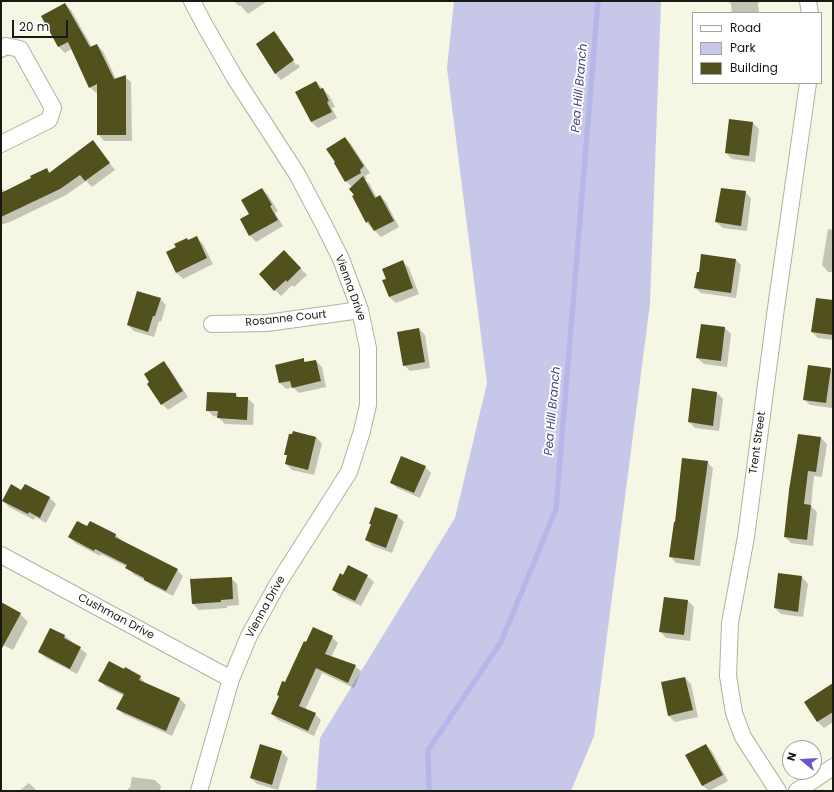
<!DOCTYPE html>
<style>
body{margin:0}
#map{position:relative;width:834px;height:792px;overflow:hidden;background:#f5f6e3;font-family:Poppins,sans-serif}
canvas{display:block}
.frame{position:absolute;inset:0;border:2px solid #181912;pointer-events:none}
.legend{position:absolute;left:692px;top:12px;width:130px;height:72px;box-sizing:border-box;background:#fff;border:1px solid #a3a3a0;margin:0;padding:5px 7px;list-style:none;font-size:12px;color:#181912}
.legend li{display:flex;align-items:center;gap:8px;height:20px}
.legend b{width:20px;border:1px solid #a3a3a0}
.north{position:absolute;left:782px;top:740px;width:40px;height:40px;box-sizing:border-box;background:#fff;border:1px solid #a3a3a0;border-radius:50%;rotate:288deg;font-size:11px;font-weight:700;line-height:16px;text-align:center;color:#181912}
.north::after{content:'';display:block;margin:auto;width:14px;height:18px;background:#6958d2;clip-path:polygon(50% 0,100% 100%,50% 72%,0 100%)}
.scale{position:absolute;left:12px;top:20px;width:56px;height:18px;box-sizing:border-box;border:2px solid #181912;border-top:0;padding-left:5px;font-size:12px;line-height:14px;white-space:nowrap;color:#181912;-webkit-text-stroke:3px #fff;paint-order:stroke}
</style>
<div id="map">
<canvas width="834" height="792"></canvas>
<div class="frame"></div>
<ul class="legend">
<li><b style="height:5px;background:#fff"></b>Road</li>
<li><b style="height:11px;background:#c7c8e9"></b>Park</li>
<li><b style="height:11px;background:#51511e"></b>Building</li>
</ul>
<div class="north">N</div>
<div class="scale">20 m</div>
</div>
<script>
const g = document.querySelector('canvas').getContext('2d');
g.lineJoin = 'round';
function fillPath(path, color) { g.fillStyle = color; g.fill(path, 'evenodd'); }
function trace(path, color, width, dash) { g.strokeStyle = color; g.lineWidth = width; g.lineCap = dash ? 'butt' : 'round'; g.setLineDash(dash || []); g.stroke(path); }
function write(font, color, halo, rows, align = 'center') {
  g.font = font + ' Poppins,sans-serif'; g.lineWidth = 4; g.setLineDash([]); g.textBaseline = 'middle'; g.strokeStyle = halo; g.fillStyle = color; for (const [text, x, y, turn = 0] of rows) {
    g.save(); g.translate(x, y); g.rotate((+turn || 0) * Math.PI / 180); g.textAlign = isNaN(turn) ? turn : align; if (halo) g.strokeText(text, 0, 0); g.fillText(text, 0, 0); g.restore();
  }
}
fillPath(new Path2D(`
 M454,1h207l-11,303 -56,432 -23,55h-255l4,-53 135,-220 32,-135 -40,-315z`), '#c7c8e9');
fillPath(new Path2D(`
 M234,1h31l1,1 -18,12 -8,-9 -1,1z
 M728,1h32v1l-2,1 1,10h-27l-1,-9z
 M65,4l6,6 21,37 5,-2 6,6 13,28 9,-2 6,5 1,59h-28l-6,-7v-42l-2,1 -6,-6 -18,-38 -7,4 -6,-6 -17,-31z
 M274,32l6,5h-2l18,28 2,-1 2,3 -19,13 -6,-7 -10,-15z
 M316,82l13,13 6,12 -3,1 5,10 -19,10 -7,-6z
 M753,123l6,6 -4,33 -23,-3 -6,-6z
 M345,138l6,6 19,29 -5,3 2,3 -2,1 4,3 8,15 3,-2 6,6 13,25 -18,10 -15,-15 -14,-35 -6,-6z
 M93,142l22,28 -23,17 -6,-6 -20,14 -54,26 -11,4v-37l5,4 27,-13 14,-10 3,4z
 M262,189l6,6 10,16 -3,2 8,13 -27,16 -6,-6 -9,-17 9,-5z
 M745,192l6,6 -4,33 -24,-3 -7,-6z
 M828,229l5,1v42h-5l-6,-7z
 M196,237l7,7 10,20 -30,15 -6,-6 -10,-21z
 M284,252l23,23 -13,12 -2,-2 -11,11 -6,-6z
 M736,260l5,5 -5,33 -35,-5 -6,-5 5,-15z
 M403,262l6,6 10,26 -23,9 -7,-6 -2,-18z
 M160,299l6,6 -5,17 -2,-1 -5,16 -20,-6 -6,-6z
 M833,301v39l-15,-2 -6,-6z
 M725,328l6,6 -4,33 -23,-3 -7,-6z
 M419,329l6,6 5,33 -20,3 -6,-6z
 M303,359l3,4 10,-2 6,6 4,20 -27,6 -6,-6 -7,2 -6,-6z
 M164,363l6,6 18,28 -20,13 -6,-6z
 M809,366l22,3 2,2 -1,37 -22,-3 -6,-6z
 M717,393l6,6 -4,32 -24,-3 -6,-6z
 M236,394l3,4h8l7,6 -1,21 -28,-1 -7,-7 -5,-1 -6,-6z
 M294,432l22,5 6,7 -8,31 -22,-5 -6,-6 2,-8 -3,-2z
 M821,438l6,6 -5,33 -8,-1 -3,30 6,6 -4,34 -22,-3 -6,-6 5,-47z
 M707,462l6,6 -13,98 -24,-3 -6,-7z
 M425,467l6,6 -11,25 -23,-10 -6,-6z
 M25,485l25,13 6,6 -10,19 -11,-6 -1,3 -25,-13 -6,-6 19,-10z
 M397,516l7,6 -12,31 -19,-7 -7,-6 6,-15 -2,-2z
 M88,527l28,8 6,6 55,29 6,6 -10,20 -22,-11 -4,-3 -14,-8 -6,-7 -26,-13 -1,2 -25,-13 -6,-6z
 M344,576h23l7,6 -13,24 -22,-10 -6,-6z
 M802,577l6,7 -5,33 -22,-3 -6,-6z
 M231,578l6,6 2,21 -12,1v2l-28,2 -6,-6z
 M664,598l24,3 6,6 -4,34 -24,-3 -6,-7z
 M1,603l19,11 8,8 -15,28 -12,-6z
 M65,636l22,18 -10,20 -31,-16 -7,-6z
 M332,637l6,6 -7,14 24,9 6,5 -7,17 -32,-15 -17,37 10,4 6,6 -7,16 -36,-16 -6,-6 13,-30 21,-41z
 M140,677l6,7 34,15 6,6 -14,31 -49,-22 -6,-6 7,-12 -18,-9 -6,-6z
 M685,678l6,6 7,33 -23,5 -6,-6 -7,-33z
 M833,684v38l-9,6 -6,-6z
 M706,745l6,6 16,30 -19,10 -7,-6z
 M282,752l6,6 -10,32 -21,-6 -6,-6z
 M132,777l23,3 6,6 -1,5h-32v-3h2z
 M29,783l8,8h-18z`), '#0003');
trace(new Path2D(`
 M429,791l-1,-41 73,-108 55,-133 42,-508`), '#b6b6e9', 5.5);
fillPath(new Path2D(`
 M65,3l25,44 7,-3 17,35 12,-4v60h-29v-51l-8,4 -21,-46 -10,5 -17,-31z
 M274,31l20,29 -19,14 -19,-30z
 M316,81l4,8 3,-1 6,13 -2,1 5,10 -21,10 -16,-30z
 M729,119l24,3 -4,34 -24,-3z
 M345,137l19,29 -4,4 1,3 -16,9 -11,-19 1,-1 -9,-13z
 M93,140l17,23 -25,18 -5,-6 -20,14 -59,28v-24l30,-15 -1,-2 17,-8 2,5z
 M363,176l12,22 5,-3 14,26 -20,10 -6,-10 -2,2 -14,-27 2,-1 -5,-6z
 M262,188l10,17 -2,1 8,14 -29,16 -9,-17 9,-5 -8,-14z
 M721,188l25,3 -5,35 -26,-4z
 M197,236l10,22 -31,15 -10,-21 10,-5 -2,-3 13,-6 1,2z
 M284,250l17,18 -14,14 -1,-2 -12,11 -15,-17z
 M701,254l35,5 -5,34 -37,-5 3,-16h2z
 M403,260l10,28 -24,9 -7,-17 4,-1 -4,-10z
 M137,291l24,7 -6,18h-2l-5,16 -21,-7z
 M816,298l17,2v35l-22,-3z
 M701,324l24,3 -4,34 -25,-3z
 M419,328l6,34 -22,4 -6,-34z
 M304,358v4l12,-2 5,21 -29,7 -2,-7 -11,2 -4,-18z
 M164,361l19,30 -22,14 -14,-21 2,-2 -5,-8z
 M808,365l23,3 -5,35 -23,-3z
 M692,388l25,4 -4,34 -25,-4z
 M207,392l29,1v4h12l-1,23 -30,-2 1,-7h-12z
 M293,431l23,6 -8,33 -23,-6 2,-9h-3l5,-21h3z
 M798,434l23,3 -5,35 -8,-1 -4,33 7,1 -4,35 -23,-3 5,-47z
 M401,456l25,10 -12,27 -24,-10z
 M682,458l26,3 -14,99 -25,-3 5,-35h1z
 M11,484l10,6 4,-6 25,13 -10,21 -11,-6 -1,2 -26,-13z
 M375,507l23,8 -12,33 -21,-8 6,-16h-2z
 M77,521l10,5 3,-5 26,13 -1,3 63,32 -12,22 -22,-11v-2l-19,-10 2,-3 -32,-16 -1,2 -26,-14z
 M348,565l20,10 -13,26 -23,-11 8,-17 3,2z
 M778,573l24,3 -4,36 -24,-4z
 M232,577l1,22 -12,1v2l-29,2 -2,-25z
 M664,597l24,3 -4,35 -25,-3z
 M1,602l20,11 -20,37z
 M313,627l20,9 -8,18 31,11 -8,18 -32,-15 -17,38 17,7 -8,18 -37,-17 8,-18 -2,-1 5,-14 3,1 19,-41 2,1z
 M50,628l15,7 -1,3 17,9 -11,22 -32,-17z
 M109,661l15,8 1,-2 16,9 -2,4 41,18 -14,33 -50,-22 8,-15 -26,-13z
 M685,677l8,33 -25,6 -7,-34z
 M833,683v29l-16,10 -13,-20z
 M260,744l22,7 -10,34 -22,-7z
 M706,744l17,31 -21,11 -17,-31z`), '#51511e');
const minor = new Path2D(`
 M192,1l12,23 31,54 62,96 28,53 16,32 19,51 8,38v57l-6,26 -13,41 -72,113 -28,51 -18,43 -32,112
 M808,1l2,12
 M1,49l5,-3 14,3 33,59 -4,12 -48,24
 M212,324l55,-1 93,-13
 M1,555l230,124
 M778,791l-35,-54 -9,-24 -6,-37 2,-53 16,-86 30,-229 32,-225
 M797,791l36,-24`);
trace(minor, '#b1b2a0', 18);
trace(minor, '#fff', 16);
write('11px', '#181912', '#fff', [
 ["Vienna Drive",350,288,70],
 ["Rosanne Court",286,319,-6],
 ["Trent Street",758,443,-82],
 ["Vienna Drive",266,607,-61],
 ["Cushman Drive",116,617,28]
]);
write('italic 12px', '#474280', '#fff', [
 ["Pea Hill Branch",580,88,-85],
 ["Pea Hill Branch",553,411,-85]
]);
</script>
